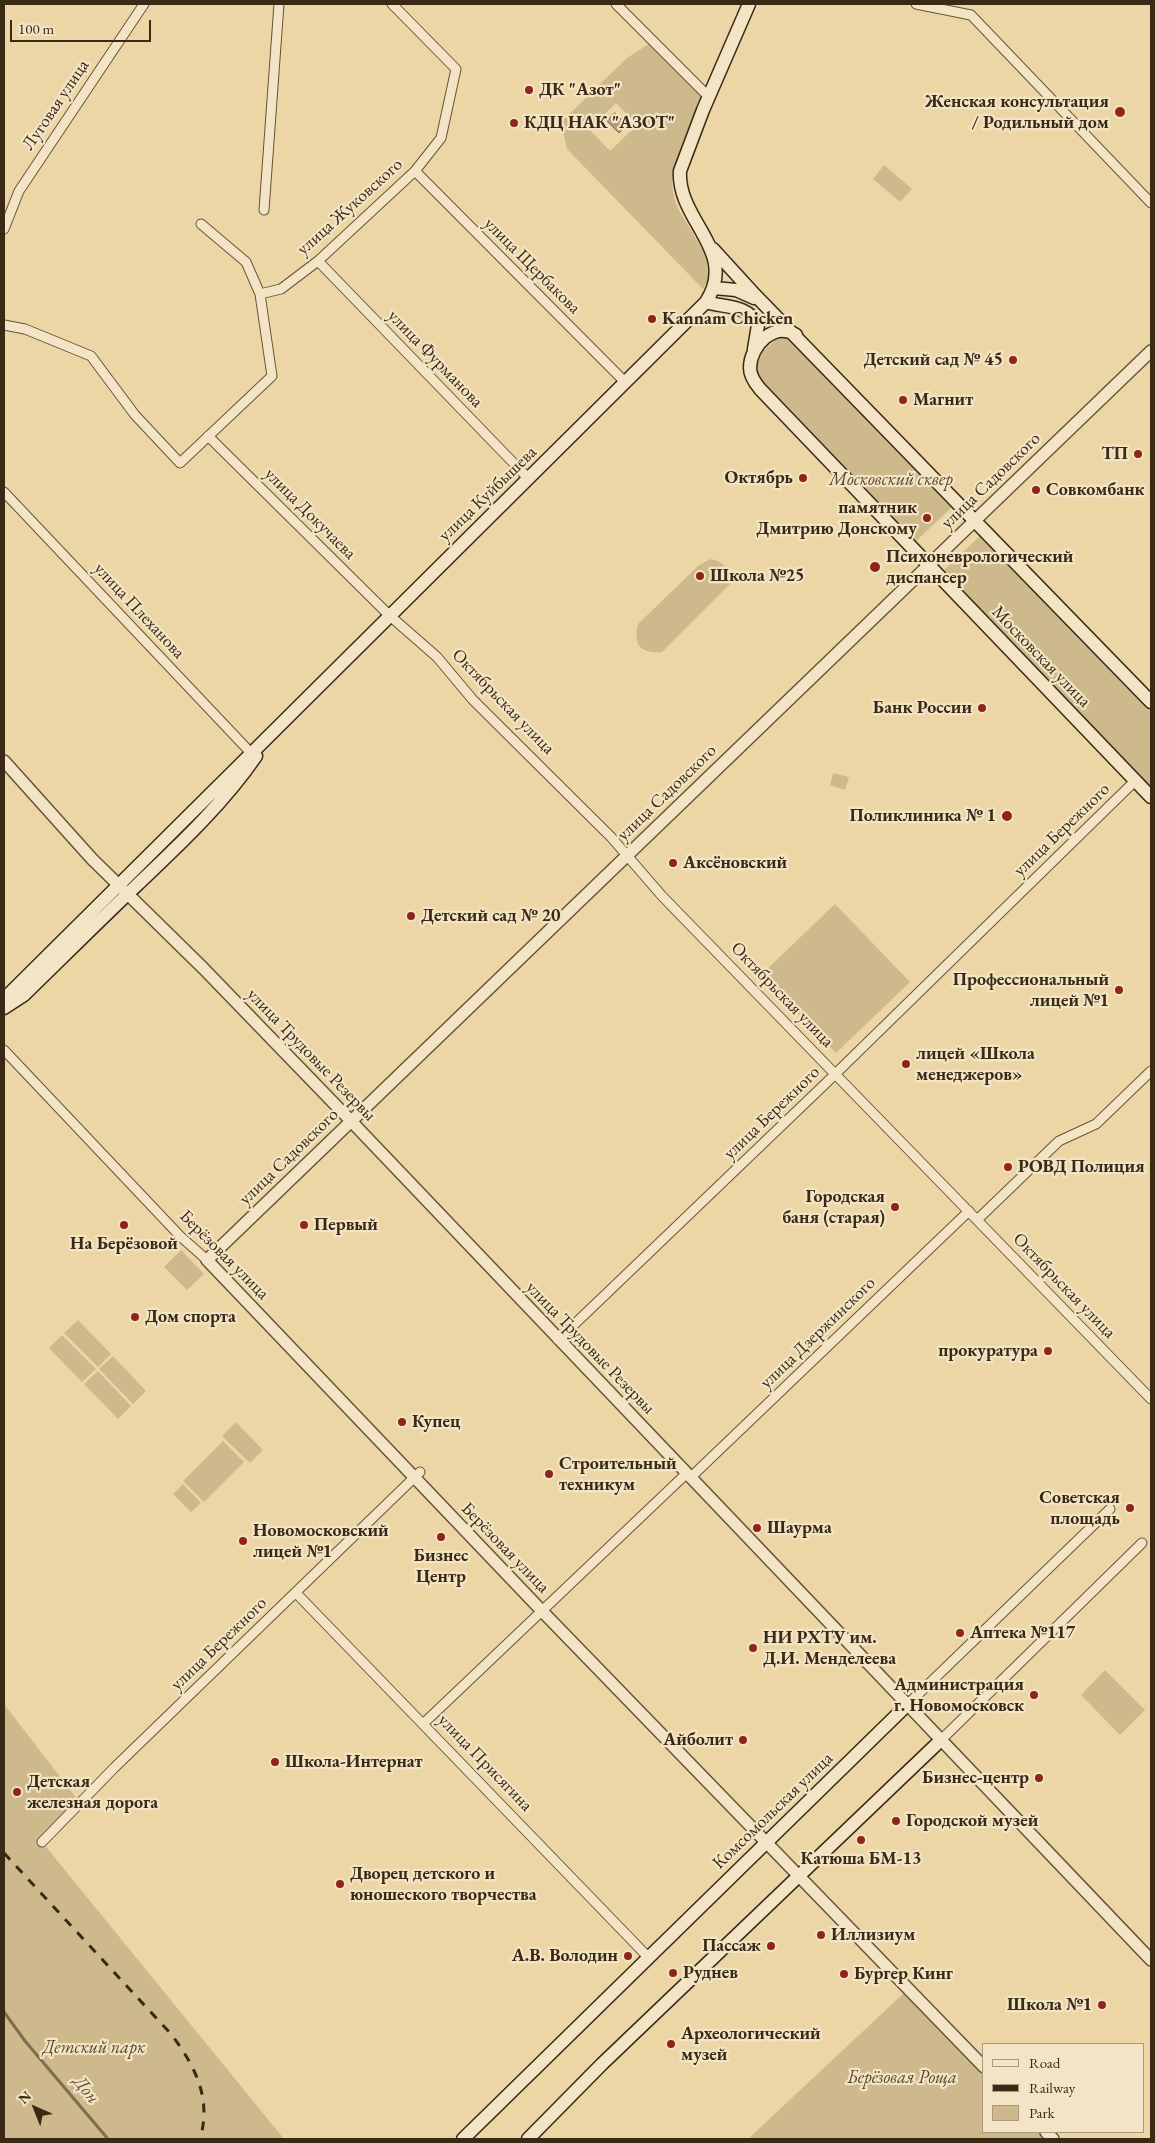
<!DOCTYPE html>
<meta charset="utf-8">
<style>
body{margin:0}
#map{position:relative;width:1155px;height:2143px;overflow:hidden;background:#edd6a6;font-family:"EB Garamond",serif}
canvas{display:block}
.frame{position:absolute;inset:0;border:5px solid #392915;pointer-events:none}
.legend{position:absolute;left:982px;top:2043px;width:162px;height:90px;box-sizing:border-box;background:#f3e4c5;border:1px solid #a9997f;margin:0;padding:6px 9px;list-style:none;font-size:15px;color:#392915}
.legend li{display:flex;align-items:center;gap:10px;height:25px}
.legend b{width:25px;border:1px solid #a9997f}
.north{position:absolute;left:10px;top:2083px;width:50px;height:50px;-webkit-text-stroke:4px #f3e4c5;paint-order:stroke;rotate:316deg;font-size:14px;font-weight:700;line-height:20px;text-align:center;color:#392915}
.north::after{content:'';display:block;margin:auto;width:18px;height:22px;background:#392915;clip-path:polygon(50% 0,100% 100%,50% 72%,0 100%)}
.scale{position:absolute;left:10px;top:20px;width:141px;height:22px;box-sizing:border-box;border:2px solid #392915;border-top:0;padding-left:6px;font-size:15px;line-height:18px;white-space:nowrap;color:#392915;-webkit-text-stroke:4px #f3e4c5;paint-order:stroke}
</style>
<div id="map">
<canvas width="1155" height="2143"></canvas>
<div class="frame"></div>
<ul class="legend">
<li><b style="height:6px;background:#f3e4c5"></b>Road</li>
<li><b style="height:6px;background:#392915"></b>Railway</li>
<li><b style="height:14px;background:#ceb98d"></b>Park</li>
</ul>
<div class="north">N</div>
<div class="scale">100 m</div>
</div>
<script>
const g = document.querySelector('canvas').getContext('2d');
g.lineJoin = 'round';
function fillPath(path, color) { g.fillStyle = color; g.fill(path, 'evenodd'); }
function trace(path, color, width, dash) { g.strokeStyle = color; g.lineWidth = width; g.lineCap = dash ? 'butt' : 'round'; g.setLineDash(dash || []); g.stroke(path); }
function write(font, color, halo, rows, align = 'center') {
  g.font = font + ' "EB Garamond",serif'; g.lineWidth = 4.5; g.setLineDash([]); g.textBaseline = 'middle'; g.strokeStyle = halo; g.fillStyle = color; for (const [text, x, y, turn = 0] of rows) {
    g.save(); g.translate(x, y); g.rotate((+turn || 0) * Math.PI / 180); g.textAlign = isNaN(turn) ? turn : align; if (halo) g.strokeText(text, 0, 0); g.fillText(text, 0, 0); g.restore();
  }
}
fillPath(new Path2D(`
 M652,42l50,53c-6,33 -36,67 -28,102 6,27 49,63 29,92l-136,-140 -6,-27 66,-64zM616,103l21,22 -27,26 -21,-22z
 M884,165l28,24 -12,13 -27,-23z
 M781,335l8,2 164,169 -39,37 -157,-164 -2,-20z
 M982,534l169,176v77l-209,-215z
 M711,559c14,3 20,11 19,25l-68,68c-22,2 -29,-7 -24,-28l61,-59z
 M833,773l16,4 -4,13 -15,-5z
 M835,904l75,78 -74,71 -75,-78z
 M181,1250l23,24 -17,16 -23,-23z
 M78,1320l33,34 -13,13 -34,-34z
 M62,1335l34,34 -14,13 -33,-34z
 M113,1356l33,35 -13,13 -34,-35z
 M98,1371l33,35 -13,13 -34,-35z
 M236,1422l27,28 -13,13 -28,-27z
 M223,1441l21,21 -40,40 -21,-21z
 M183,1484l18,19 -10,9 -18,-18z
 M1105,1670l40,40 -25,25 -39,-40z
 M4,1704l77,100 -39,38 242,297h-280z
 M905,1992l79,80v60h58l7,7h-301z`), '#ceb98d');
const water = new Path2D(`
 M615,113l12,12 -8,8 -12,-12z`);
fillPath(water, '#b09b75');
trace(water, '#806d4f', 1);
trace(new Path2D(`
 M4,2012l21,29 83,98`), '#806d4f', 3);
const minor = new Path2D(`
 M616,4l93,93
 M916,4l55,11 180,188
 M415,171l211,212
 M264,210l15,-206
 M4,229l15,-38 125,-187
 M318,261l211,218
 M260,294l21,-5 37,-28 97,-90 26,-33 15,-69 -64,-65
 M4,325l21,4 66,27 44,59 45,48 92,-87 -12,-82 -14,-32 -45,-38
 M208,436l181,179 48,42 36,43 138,137 51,59 489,503
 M4,492l247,261
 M4,1050l176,186 27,24
 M977,1220l82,-79 37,-17 55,-53
 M558,1340l266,-255 311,-304
 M690,1478l279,-267
 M296,1593l353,365
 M907,1705l203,-196
 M424,1723l262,-249
 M941,1740l201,-197
 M42,1842l73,-75 305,-295`);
const tertiary = new Path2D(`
 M4,761l88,98 111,109 148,153 800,839
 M984,2067l-443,-457 -334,-350 944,-909
 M1046,2132l7,7`);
const secondary = new Path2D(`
 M713,249l42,46 396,407
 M714,288l22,2 18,8
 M706,302c19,6 41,2 52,23l-4,24
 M796,335c-21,-14 -46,10 -46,33 0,8 5,15 10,21l391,408
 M4,999l702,-697c33,-51 -29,-81 -26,-131l23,-61 46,-106
 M4,1008l20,-13c38,-37 75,-74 113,-110 42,-40 86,-81 119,-129
 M463,2139l444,-434
 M528,2139l74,-75 339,-324`);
trace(minor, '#665439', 11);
trace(tertiary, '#665439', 14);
trace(secondary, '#392915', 15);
trace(minor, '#f3e4c5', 9);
trace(tertiary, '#f3e4c5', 11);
trace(secondary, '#f3e4c5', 12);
trace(new Path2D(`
 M4,1853l167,181c24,32 41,64 29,105`), '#392915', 3, [9, 9]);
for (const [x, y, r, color] of [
 [529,90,5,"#8f2418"],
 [1120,112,6,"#8f2418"],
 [514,123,5,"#8f2418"],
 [652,319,5,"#8f2418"],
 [1013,360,5,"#8f2418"],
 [903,400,5,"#8f2418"],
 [1138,454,5,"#8f2418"],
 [803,478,5,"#8f2418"],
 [1036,490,5,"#8f2418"],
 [927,518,5,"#8f2418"],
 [875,567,6,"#8f2418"],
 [700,576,5,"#8f2418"],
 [982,708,5,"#8f2418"],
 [1007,816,6,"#8f2418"],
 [673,863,5,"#8f2418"],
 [411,916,5,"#8f2418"],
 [1119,990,5,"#8f2418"],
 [906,1064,5,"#8f2418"],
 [1008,1167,5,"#8f2418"],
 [895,1207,5,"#8f2418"],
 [124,1225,5,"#8f2418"],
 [304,1225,5,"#8f2418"],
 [135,1317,5,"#8f2418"],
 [1048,1351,5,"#8f2418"],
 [402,1422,5,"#8f2418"],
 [549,1474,5,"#8f2418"],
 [1130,1508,5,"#8f2418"],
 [757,1528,5,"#8f2418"],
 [441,1537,5,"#8f2418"],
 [243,1541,5,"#8f2418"],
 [960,1633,5,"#8f2418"],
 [753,1648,5,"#8f2418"],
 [1034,1695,5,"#8f2418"],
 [743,1740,5,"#8f2418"],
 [275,1762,5,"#8f2418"],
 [1039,1778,5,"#8f2418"],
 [17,1792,5,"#8f2418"],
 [896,1821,5,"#8f2418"],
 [861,1840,5,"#8f2418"],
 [340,1884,5,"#8f2418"],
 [821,1935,5,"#8f2418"],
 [771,1946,5,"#8f2418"],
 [628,1956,5,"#8f2418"],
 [673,1973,5,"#8f2418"],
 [844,1974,5,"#8f2418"],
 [1102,2005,5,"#8f2418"],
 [671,2044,5,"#8f2418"]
]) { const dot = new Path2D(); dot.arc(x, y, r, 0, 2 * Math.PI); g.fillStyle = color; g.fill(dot); trace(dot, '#f3e4c5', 2); }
write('bold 18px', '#392915', '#f3e4c5', [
 ["ДК \"Азот\"",539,90],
 ["Женская консультация",1109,102,"right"],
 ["/ Родильный дом",1109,123,"right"],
 ["КДЦ НАК \"АЗОТ\"",524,123],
 ["Kannam Chicken",662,319],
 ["Детский сад № 45",1003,360,"right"],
 ["Магнит",913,400],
 ["ТП",1128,454,"right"],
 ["Октябрь",793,478,"right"],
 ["Совкомбанк",1046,490],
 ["памятник",917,508,"right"],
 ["Дмитрию Донскому",917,529,"right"],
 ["Психоневрологический",886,557],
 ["диспансер",886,578],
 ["Школа №25",710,576],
 ["Банк России",972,708,"right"],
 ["Поликлиника № 1",996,816,"right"],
 ["Аксёновский",683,863],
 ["Детский сад № 20",421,916],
 ["Профессиональный",1109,980,"right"],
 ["лицей №1",1109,1001,"right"],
 ["лицей «Школа",916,1054],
 ["менеджеров»",916,1075],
 ["РОВД Полиция",1018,1167],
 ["Городская",885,1197,"right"],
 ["баня (старая)",885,1218,"right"],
 ["Первый",314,1225],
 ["На Берёзовой",124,1244,"center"],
 ["Дом спорта",145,1317],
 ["прокуратура",1038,1351,"right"],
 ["Купец",412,1422],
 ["Строительный",559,1464],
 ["техникум",559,1485],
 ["Советская",1120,1498,"right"],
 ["площадь",1120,1519,"right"],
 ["Шаурма",767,1528],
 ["Новомосковский",253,1531],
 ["лицей №1",253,1552],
 ["Бизнес",441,1556,"center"],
 ["Центр",441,1577,"center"],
 ["Аптека №117",970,1633],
 ["НИ РХТУ им.",763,1638],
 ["Д.И. Менделеева",763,1659],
 ["Администрация",1024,1685,"right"],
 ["г. Новомосковск",1024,1706,"right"],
 ["Айболит",733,1740,"right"],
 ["Школа-Интернат",285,1762],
 ["Бизнес-центр",1029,1778,"right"],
 ["Детская",27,1782],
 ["железная дорога",27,1803],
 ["Городской музей",906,1821],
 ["Катюша БМ-13",861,1859,"center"],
 ["Дворец детского и",350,1874],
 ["юношеского творчества",350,1895],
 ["Иллизиум",831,1935],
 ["Пассаж",761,1946,"right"],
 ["А.В. Володин",618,1956,"right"],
 ["Руднев",683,1973],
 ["Бургер Кинг",854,1974],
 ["Школа №1",1092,2005,"right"],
 ["Археологический",681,2034],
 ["музей",681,2055]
], 'left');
write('18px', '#392915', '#f3e4c5', [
 ["Луговая улица",56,105,-56],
 ["улица Жуковского",350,207,-42],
 ["улица Щербакова",532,266,45],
 ["улица Фурманова",435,359,46],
 ["улица Садовского",991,481,-44],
 ["улица Куйбышева",488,494,-44],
 ["улица Докучаева",310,514,45],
 ["улица Плеханова",139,611,47],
 ["Московская улица",1041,657,46],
 ["Октябрьская улица",503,702,46],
 ["улица Садовского",667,793,-44],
 ["улица Бережного",1062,830,-44],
 ["Октябрьская улица",782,995,46],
 ["улица Трудовые Резервы",311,1055,46],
 ["улица Бережного",772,1113,-44],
 ["улица Садовского",289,1157,-44],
 ["Берёзовая улица",224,1255,45],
 ["Октябрьская улица",1064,1286,46],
 ["улица Дзержинского",818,1333,-44],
 ["улица Трудовые Резервы",590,1348,46],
 ["Берёзовая улица",505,1548,46],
 ["улица Бережного",219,1644,-44],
 ["улица Присягина",485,1763,46],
 ["Комсомольская улица",773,1811,-44]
]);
write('italic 18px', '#57462d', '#f3e4c5', [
 ["Московский сквер",891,480],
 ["Детский парк",94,2048],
 ["Берёзовая Роща",902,2078]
]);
write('italic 19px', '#5d4b32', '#f3e4c5', [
 ["Дон",86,2090,51]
]);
</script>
